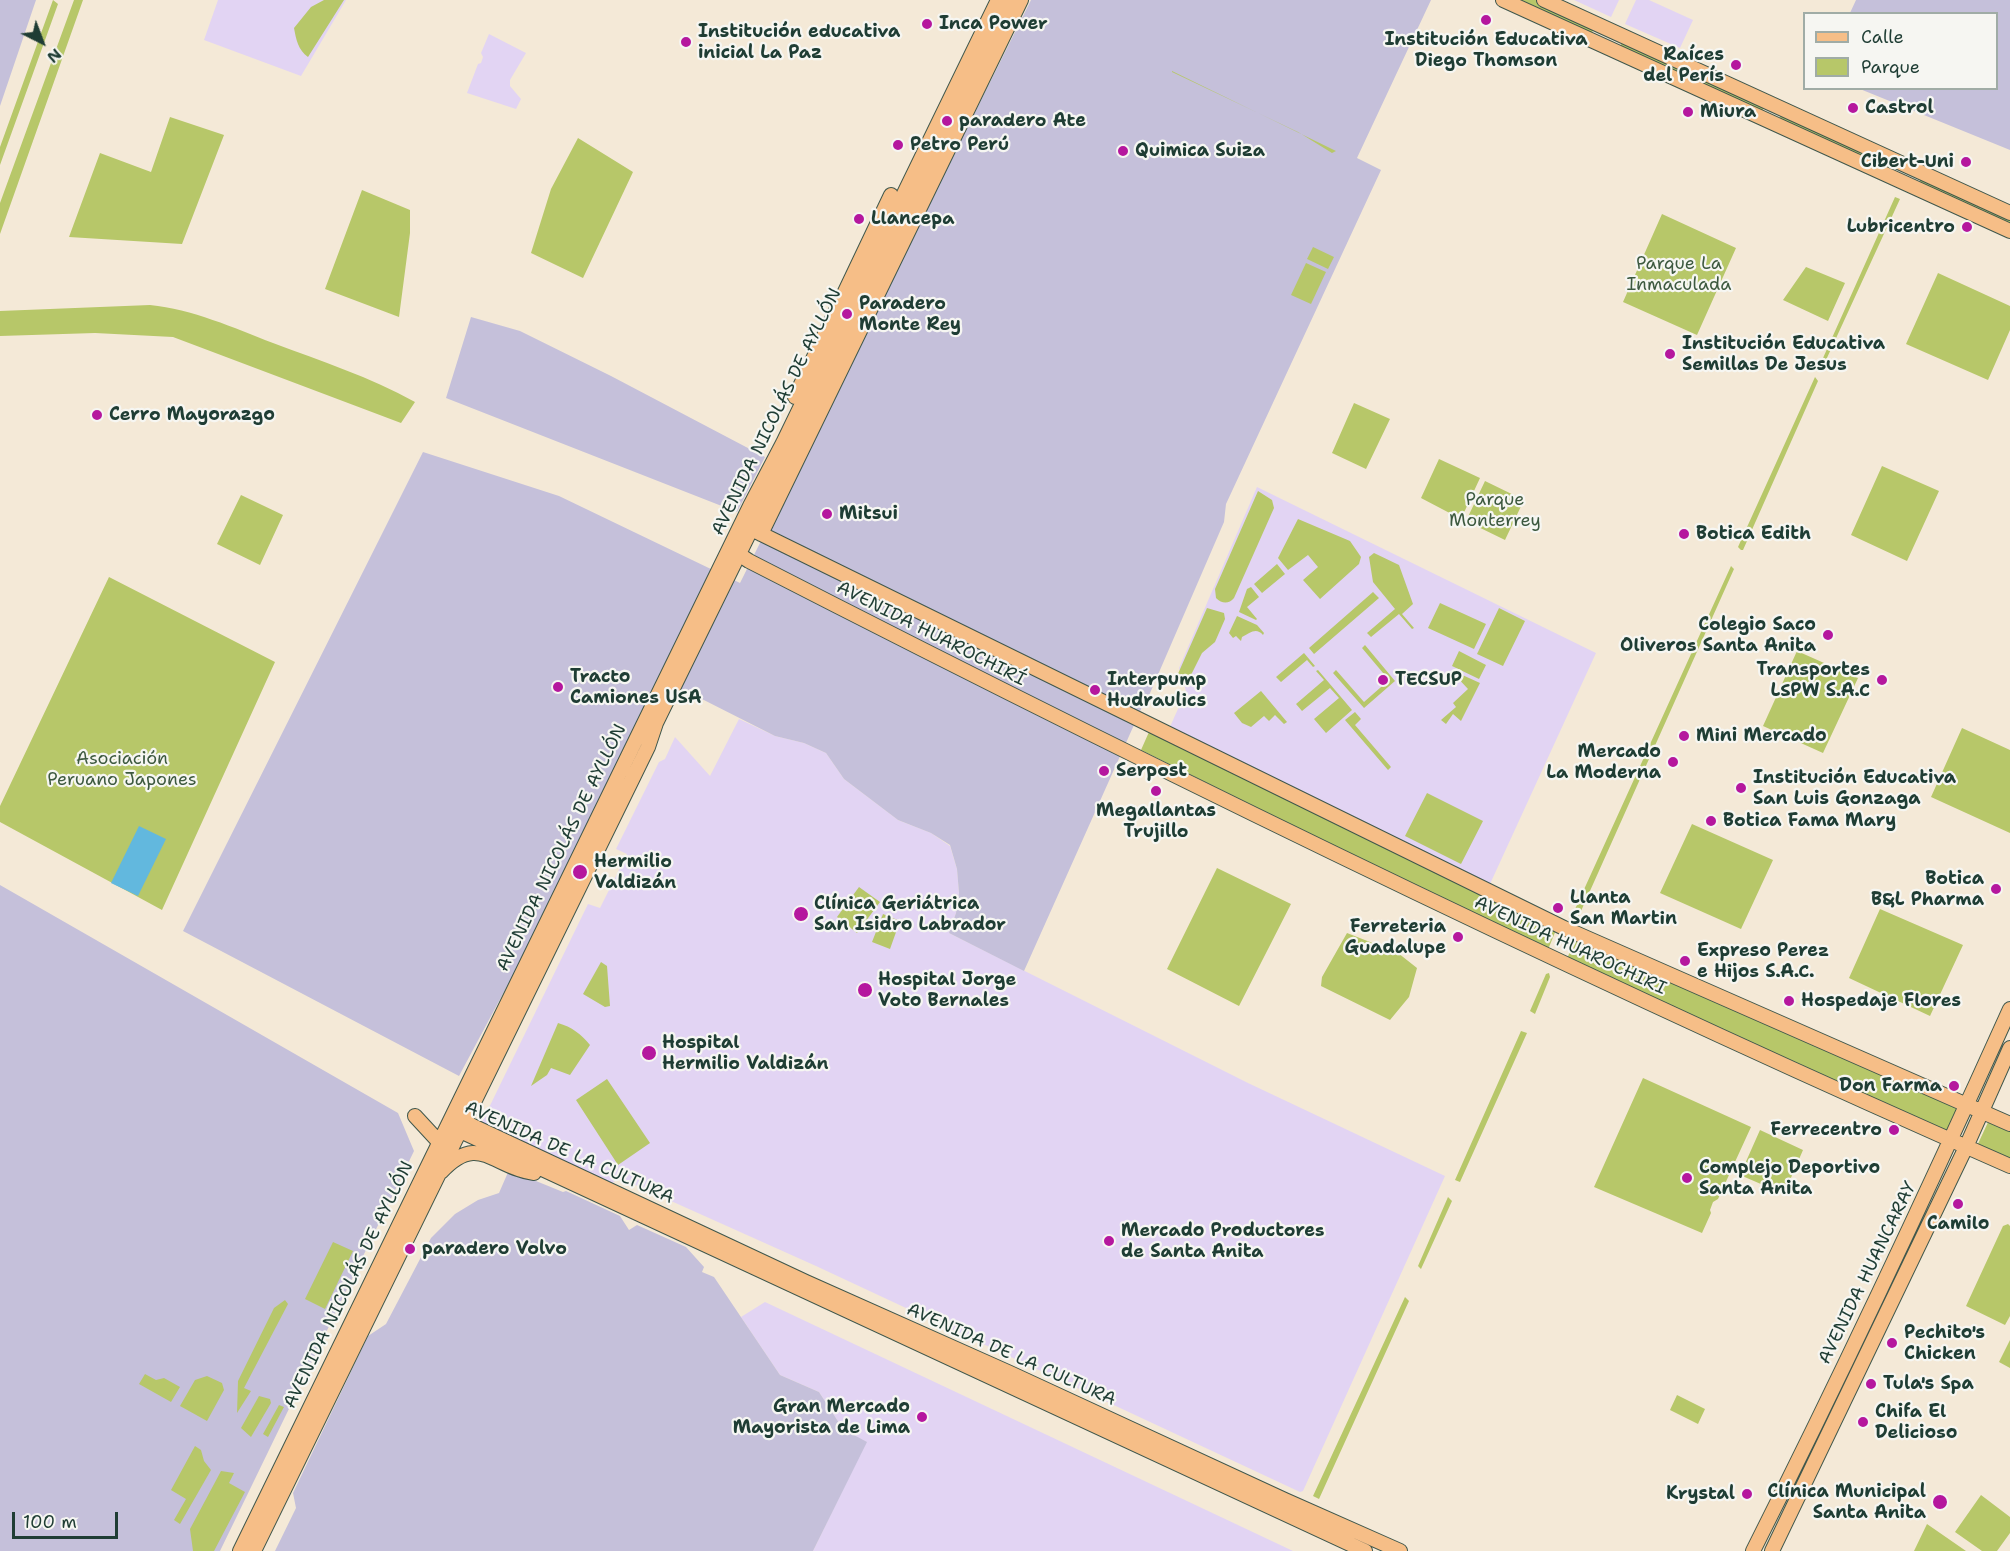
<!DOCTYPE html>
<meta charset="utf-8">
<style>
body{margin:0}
#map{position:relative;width:2010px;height:1551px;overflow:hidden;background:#f4e9d7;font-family:"Shantell Sans",sans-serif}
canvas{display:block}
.legend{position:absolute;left:1803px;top:12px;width:195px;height:78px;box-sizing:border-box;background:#f6f6f2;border:2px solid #a0aca6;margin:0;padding:8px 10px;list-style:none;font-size:18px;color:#1f3d34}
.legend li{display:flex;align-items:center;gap:12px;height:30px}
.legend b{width:30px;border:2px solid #a0aca6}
.north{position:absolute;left:12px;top:12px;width:60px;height:60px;-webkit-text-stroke:4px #f6f6f2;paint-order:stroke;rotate:138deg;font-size:16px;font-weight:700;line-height:24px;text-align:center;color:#1f3d34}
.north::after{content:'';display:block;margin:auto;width:21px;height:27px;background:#1f3d34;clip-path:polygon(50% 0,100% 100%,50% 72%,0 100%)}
.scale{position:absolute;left:12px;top:1512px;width:106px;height:27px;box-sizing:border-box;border:3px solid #1f3d34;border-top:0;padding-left:8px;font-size:18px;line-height:21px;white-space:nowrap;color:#1f3d34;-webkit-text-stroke:4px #f6f6f2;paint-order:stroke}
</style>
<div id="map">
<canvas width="2010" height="1551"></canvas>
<ul class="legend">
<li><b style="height:8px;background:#f6be87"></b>Calle</li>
<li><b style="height:16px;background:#b7c769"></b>Parque</li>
</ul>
<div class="north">N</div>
<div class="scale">100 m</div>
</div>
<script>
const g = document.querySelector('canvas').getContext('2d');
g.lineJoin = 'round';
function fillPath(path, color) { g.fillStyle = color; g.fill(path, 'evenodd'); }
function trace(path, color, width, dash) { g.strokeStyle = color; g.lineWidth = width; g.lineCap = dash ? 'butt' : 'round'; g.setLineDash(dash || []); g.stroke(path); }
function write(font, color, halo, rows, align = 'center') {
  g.font = font + ' "Shantell Sans",sans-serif'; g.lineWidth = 4.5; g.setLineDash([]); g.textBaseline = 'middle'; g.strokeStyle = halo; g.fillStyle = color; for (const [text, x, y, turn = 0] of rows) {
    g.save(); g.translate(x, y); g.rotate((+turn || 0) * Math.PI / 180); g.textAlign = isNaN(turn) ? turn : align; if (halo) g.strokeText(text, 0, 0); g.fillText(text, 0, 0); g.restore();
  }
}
fillPath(new Path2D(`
 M218,0h128l-45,76 -97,-36z
 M1574,0h45l-8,17z
 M1636,0h13l44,20 -13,28 -55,-24z
 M489,34l37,19 -16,27v6l11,13 -5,10 -49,-16 11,-29 3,-1 2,-6 -2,-4z
 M1257,487l339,166 -106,231 -321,-155 17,-38 -7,-23z
 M739,719l36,17 29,7 22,10 18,26 54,41 33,13 19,13 7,23 2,24 -3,20 -7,20 299,150 197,93 -142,315 -3,1 -484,-226 -194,-87 -3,-1 -8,6 -129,-62 106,-218 12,4 27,-54 -11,-5 43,-87 6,-3 10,-22 35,39z
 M765,1302l528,249h-480l53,-109 -23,-13 -24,-37 -39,-17 -39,-58z`), '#e2d4f3');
fillPath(new Path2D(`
 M0,0h36l-36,106z
 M1031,0h400l-74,158 24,12 -155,334 -2,18 -80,185h-2l-118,264 -75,-38 7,-20 3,-20 -2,-24 -7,-24 -19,-12 -33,-13 -54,-41 -18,-26 -22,-10 -29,-7 -83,-42h-29l-204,382 -276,-145 240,-479 136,44 181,87z
 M1856,0h154v150l-150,-61 136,-1v-74l-146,-1z
 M471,317l49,14 91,45 154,81 -28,55 -291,-114z
 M0,885l398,228 16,38 -194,400h-220z
 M509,1170l54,22 3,-1 54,25 9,14 8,-5 49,22 18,20 -2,5 12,5 66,98 39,17 24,37 24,13 -54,109h-538l21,-43 -3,-15 75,-157 18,-12 45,-86 24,-24 23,-14 21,-7z`), '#c5c0da');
fillPath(new Path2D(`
 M53,0l5,4 -58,161v-18z
 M74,0h9l-83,234v-31z
 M324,0h20l-36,57c-10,-7 -12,-18 -14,-29l17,-21z
 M1513,0h23l59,27 -5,9z
 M1623,40l142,65 -4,9 -142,-65z
 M1172,72v-1l164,80 -4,2 -34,-21z
 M1782,113l113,53 -2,7 -115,-51z
 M170,117l54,18 -42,109 -113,-7 31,-84 51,19z
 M578,138l55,34 -50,106 -52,-25 20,-64z
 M1921,178l89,39v9l-91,-41z
 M362,190l48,20v23l-11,84 -74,-28z
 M1895,197l5,2 -74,161 -3,-2z
 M1662,214l74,34 -39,87 -74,-33z
 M1313,247l21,10 -6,12 -21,-10z
 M1306,263l20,9 -15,32 -20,-9z
 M1806,267l39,16 -17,38 -45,-21z
 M1938,273l72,33v24l-22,50 -82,-36z
 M150,305c42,4 84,23 123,38 48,18 97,34 142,59l-14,21 -228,-86 -78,-4 -95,3v-25z
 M1815,377l3,4 -75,169h-2l-3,-3z
 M1354,403l36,16 -24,50 -34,-16z
 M1439,459l41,19 -19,41 -40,-21z
 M1882,466l57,25 -32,70 -56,-26z
 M1485,481l39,19 -19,40 -39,-19z
 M1258,491l14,9 2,8 -40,90c-5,6 -12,6 -18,0l-1,-9z
 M241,495l42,20 -23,50 -43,-21z
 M1298,519l52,22 11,16 -2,7 -39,35 -17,-19 15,-13 -10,-12 -20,15 -10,-12z
 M1374,553l25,12 14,39 -11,10 12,14 -2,1 -13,-15 -28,23 -4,-4 28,-24 -22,-27 -4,-25z
 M1277,564l8,10 -23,19 -8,-9z
 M1731,566l3,3 -157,351h-3l-3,-2z
 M109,577l166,85 -113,248 -162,-88v-16z
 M1251,587l8,10 -12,10 10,12 -1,1 -17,-8 8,-23z
 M1373,592l6,6 -65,56 -5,-6z
 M1440,603l46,21 -12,25 -46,-21z
 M1207,608l17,5 1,6 -10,23 -13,11 -11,22 -4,4h-3l-7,-3z
 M1499,608l26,13 -22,45 -26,-12z
 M1237,616l20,9 7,8 -1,2c-7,-8 -13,-2 -21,2l-1,4 -5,-5 -3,2 -4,-5z
 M1365,645l30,36 -31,27 -31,-35 3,-3 28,32 25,-22 -27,-32z
 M1459,651l27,14 -7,14 -27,-13z
 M1797,651l61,27 -35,75 -60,-27z
 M1304,653l11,13 -2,1 -6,-7 -26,22 -5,-5z
 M1318,670l34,40 -26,23 -12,-14 25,-21 -9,-10 -28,23 -6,-7 28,-24 -8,-9z
 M1458,673l22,10 -19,38 -8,-7 -7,10 -5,-4 15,-13 -3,-4 15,-14 -13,-14z
 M1261,691l26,31 -3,2 -9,-9 -6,6 -5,-5 -13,11 -9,-4 -8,-10z
 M1355,712l6,7 -6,6 36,42 -3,3 -43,-50z
 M1962,728l48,22v83l-79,-36z
 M1149,732l407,198 -9,22 -406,-202z
 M1427,793l56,28 -22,43 -56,-28z
 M1692,824l81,36 -32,69 -81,-36z
 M1217,868l74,36 -52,102 -72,-37z
 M859,887l21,15 -23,31 -20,-16z
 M1880,909l83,36 -33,71 -81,-38z
 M883,914l17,7 -10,28 -18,-7z
 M1347,933l51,20 19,15 -8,29 -19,23 -69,-34 1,-9z
 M1577,936l385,172 -12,26 -385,-171z
 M601,962l6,4 3,40 -5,1 -22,-13z
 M1549,973l1,4 -15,37 -5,-3 16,-37z
 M558,1023c14,4 23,11 32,22l-20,30 -19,-7 -4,7 -16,11z
 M1521,1031l6,2 -67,149 -5,-2z
 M1643,1078l108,49 -33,72 -5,3 -3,8 1,3 -9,20 -108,-46z
 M607,1079l43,64 -32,22 -42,-65z
 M1990,1118l20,10v35l-34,-15z
 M1760,1130l43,20 -19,44 -44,-19z
 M1448,1197l4,4 -31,68 -3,-3z
 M2008,1224l2,2v90l-5,9 -39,-19 37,-80z
 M333,1242l20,9 -28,58 -20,-10z
 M1405,1297l4,4 -90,198 -6,-3z
 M285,1300l3,4 -44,84 7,3 -14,22 1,-32 36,-73z
 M2010,1340v28l-11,-6z
 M145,1374l11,6 8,-2 16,9 -9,15 -32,-18z
 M207,1376l15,7 2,7 -17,31 -27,-15 15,-26z
 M1677,1395l28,14 -7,15 -28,-14z
 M259,1396l11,3 1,4 -20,34 -10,-9z
 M279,1405l5,2 -16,30 -5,-3z
 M195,1446l6,4 3,11 7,9 -31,54 -6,-4 12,-21 -15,-9z
 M221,1471l13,2 -5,10 16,9 -31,59h-21l-3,-22z
 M1981,1495l29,22v16l-13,18h-15l-27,-19z
 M1927,1524l39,27h-52z`), '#b7c769');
fillPath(new Path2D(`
 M139,826l27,13 -28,57 -27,-13z`), '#62b8de');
const major = new Path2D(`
 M1503,0l507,231
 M1544,0l466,213
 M795,397l96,-202
 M743,525l821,403 446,196
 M761,534l260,-534
 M734,551l15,10c415,213 834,418 1261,605
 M415,1116l24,26
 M455,1120l18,6 333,156 204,91 275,127 115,51
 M453,1124l5,6 907,421
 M441,1172c38,-41 52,-4 93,1
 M240,1551l510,-1045 33,-63 215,-443
 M254,1551c130,-269 263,-536 394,-804l8,-24 355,-723
 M1753,1551c90,-179 175,-360 257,-542
 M1772,1551l194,-404 44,-99`);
trace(major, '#3f574c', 16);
trace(major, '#f6be87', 14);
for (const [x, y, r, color] of [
 [1486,20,6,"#b5179e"],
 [927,24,6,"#b5179e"],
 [686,42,6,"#b5179e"],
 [1736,65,6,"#b5179e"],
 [1853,108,6,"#b5179e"],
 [1688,112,6,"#b5179e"],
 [947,121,6,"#b5179e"],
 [898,145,6,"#b5179e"],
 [1123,151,6,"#b5179e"],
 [1966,162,6,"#b5179e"],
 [859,219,6,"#b5179e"],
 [1967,227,6,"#b5179e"],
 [847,314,6,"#b5179e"],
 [1670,354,6,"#b5179e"],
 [97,415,6,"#b5179e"],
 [827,514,6,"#b5179e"],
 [1684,534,6,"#b5179e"],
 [1828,635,6,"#b5179e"],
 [1383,680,6,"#b5179e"],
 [1882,680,6,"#b5179e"],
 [558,687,6,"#b5179e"],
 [1095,690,6,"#b5179e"],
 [1684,736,6,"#b5179e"],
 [1673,762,6,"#b5179e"],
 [1104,771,6,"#b5179e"],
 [1741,788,6,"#b5179e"],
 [1156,791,6,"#b5179e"],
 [1711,821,6,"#b5179e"],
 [580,872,8,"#b5179e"],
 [1996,889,6,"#b5179e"],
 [1558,908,6,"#b5179e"],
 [801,914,8,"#b5179e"],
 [1458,937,6,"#b5179e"],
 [1685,961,6,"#b5179e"],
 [865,990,8,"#b5179e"],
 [1789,1001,6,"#b5179e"],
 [649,1053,8,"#b5179e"],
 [1954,1086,6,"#b5179e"],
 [1894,1130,6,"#b5179e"],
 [1687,1178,6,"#b5179e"],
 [1958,1204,6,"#b5179e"],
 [1109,1241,6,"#b5179e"],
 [410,1249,6,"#b5179e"],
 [1892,1343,6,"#b5179e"],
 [1871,1384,6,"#b5179e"],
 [922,1417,6,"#b5179e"],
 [1863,1422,6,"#b5179e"],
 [1747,1494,6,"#b5179e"],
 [1940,1502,8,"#b5179e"]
]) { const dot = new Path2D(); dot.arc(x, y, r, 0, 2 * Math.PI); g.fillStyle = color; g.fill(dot); trace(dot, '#f6f6f2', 2); }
write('bold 18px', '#1f3d34', '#f6f6f2', [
 ["Inca Power",939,24],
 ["Institución educativa",698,32],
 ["inicial La Paz",698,53],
 ["Institución Educativa",1486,40,"center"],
 ["Diego Thomson",1486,61,"center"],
 ["Raíces",1724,55,"right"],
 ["del Perís",1724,76,"right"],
 ["Castrol",1865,108],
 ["Miura",1700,112],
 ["paradero Ate",959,121],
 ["Petro Perú",910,145],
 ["Quimica Suiza",1135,151],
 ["Cibert-Uni",1954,162,"right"],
 ["Llancepa",871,219],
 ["Lubricentro",1955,227,"right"],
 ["Paradero",859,304],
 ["Monte Rey",859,325],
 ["Institución Educativa",1682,344],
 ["Semillas De Jesus",1682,365],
 ["Cerro Mayorazgo",109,415],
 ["Mitsui",839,514],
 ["Botica Edith",1696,534],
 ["Colegio Saco",1816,625,"right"],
 ["Oliveros Santa Anita",1816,646,"right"],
 ["Transportes",1870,670,"right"],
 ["LSPW S.A.C",1870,691,"right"],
 ["Tracto",570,677],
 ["Camiones USA",570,698],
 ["Interpump",1107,680],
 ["Hudraulics",1107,701],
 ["TECSUP",1395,680],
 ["Mini Mercado",1696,736],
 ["Mercado",1661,752,"right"],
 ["La Moderna",1661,773,"right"],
 ["Serpost",1116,771],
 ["Institución Educativa",1753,778],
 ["San Luis Gonzaga",1753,799],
 ["Megallantas",1156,811,"center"],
 ["Trujillo",1156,832,"center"],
 ["Botica Fama Mary",1723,821],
 ["Hermilio",594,862],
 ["Valdizán",594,883],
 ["Botica",1984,879,"right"],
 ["B&L Pharma",1984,900,"right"],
 ["Llanta",1570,898],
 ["San Martin",1570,919],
 ["Clínica Geriátrica",814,904],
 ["San Isidro Labrador",814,925],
 ["Ferreteria",1446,927,"right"],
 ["Guadalupe",1446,948,"right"],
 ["Expreso Perez",1697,951],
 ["e Hijos S.A.C.",1697,972],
 ["Hospital Jorge",878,980],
 ["Voto Bernales",878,1001],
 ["Hospedaje Flores",1801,1001],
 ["Hospital",662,1043],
 ["Hermilio Valdizán",662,1064],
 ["Don Farma",1942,1086,"right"],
 ["Ferrecentro",1882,1130,"right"],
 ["Complejo Deportivo",1699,1168],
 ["Santa Anita",1699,1189],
 ["Camilo",1958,1224,"center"],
 ["Mercado Productores",1121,1231],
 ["de Santa Anita",1121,1252],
 ["paradero Volvo",422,1249],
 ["Pechito's",1904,1333],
 ["Chicken",1904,1354],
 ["Tula's Spa",1883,1384],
 ["Gran Mercado",910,1407,"right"],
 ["Mayorista de Lima",910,1428,"right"],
 ["Chifa El",1875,1412],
 ["Delicioso",1875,1433],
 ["Clínica Municipal",1926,1492,"right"],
 ["Santa Anita",1926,1513,"right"],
 ["Krystal",1735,1494,"right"]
], 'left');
write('18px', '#3d593f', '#f6f6f2', [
 ["Parque La",1679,264],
 ["Inmaculada",1679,285],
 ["Parque",1495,500],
 ["Monterrey",1495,521],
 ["Asociación",122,759],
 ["Peruano Japones",122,780]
]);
write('18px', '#1f3d34', '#f6f6f2', [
 ["AVENIDA NICOLÁS DE AYLLÓN",777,412,-64],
 ["AVENIDA HUAROCHIRÍ",931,634,27],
 ["AVENIDA NICOLÁS DE AYLLÓN",562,848,-64],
 ["AVENIDA HUAROCHIRI",1570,946,25],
 ["AVENIDA DE LA CULTURA",569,1153,24],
 ["AVENIDA HUANCARAY",1868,1273,-64],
 ["AVENIDA NICOLÁS DE AYLLÓN",349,1285,-64],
 ["AVENIDA DE LA CULTURA",1011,1355,24]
]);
</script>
